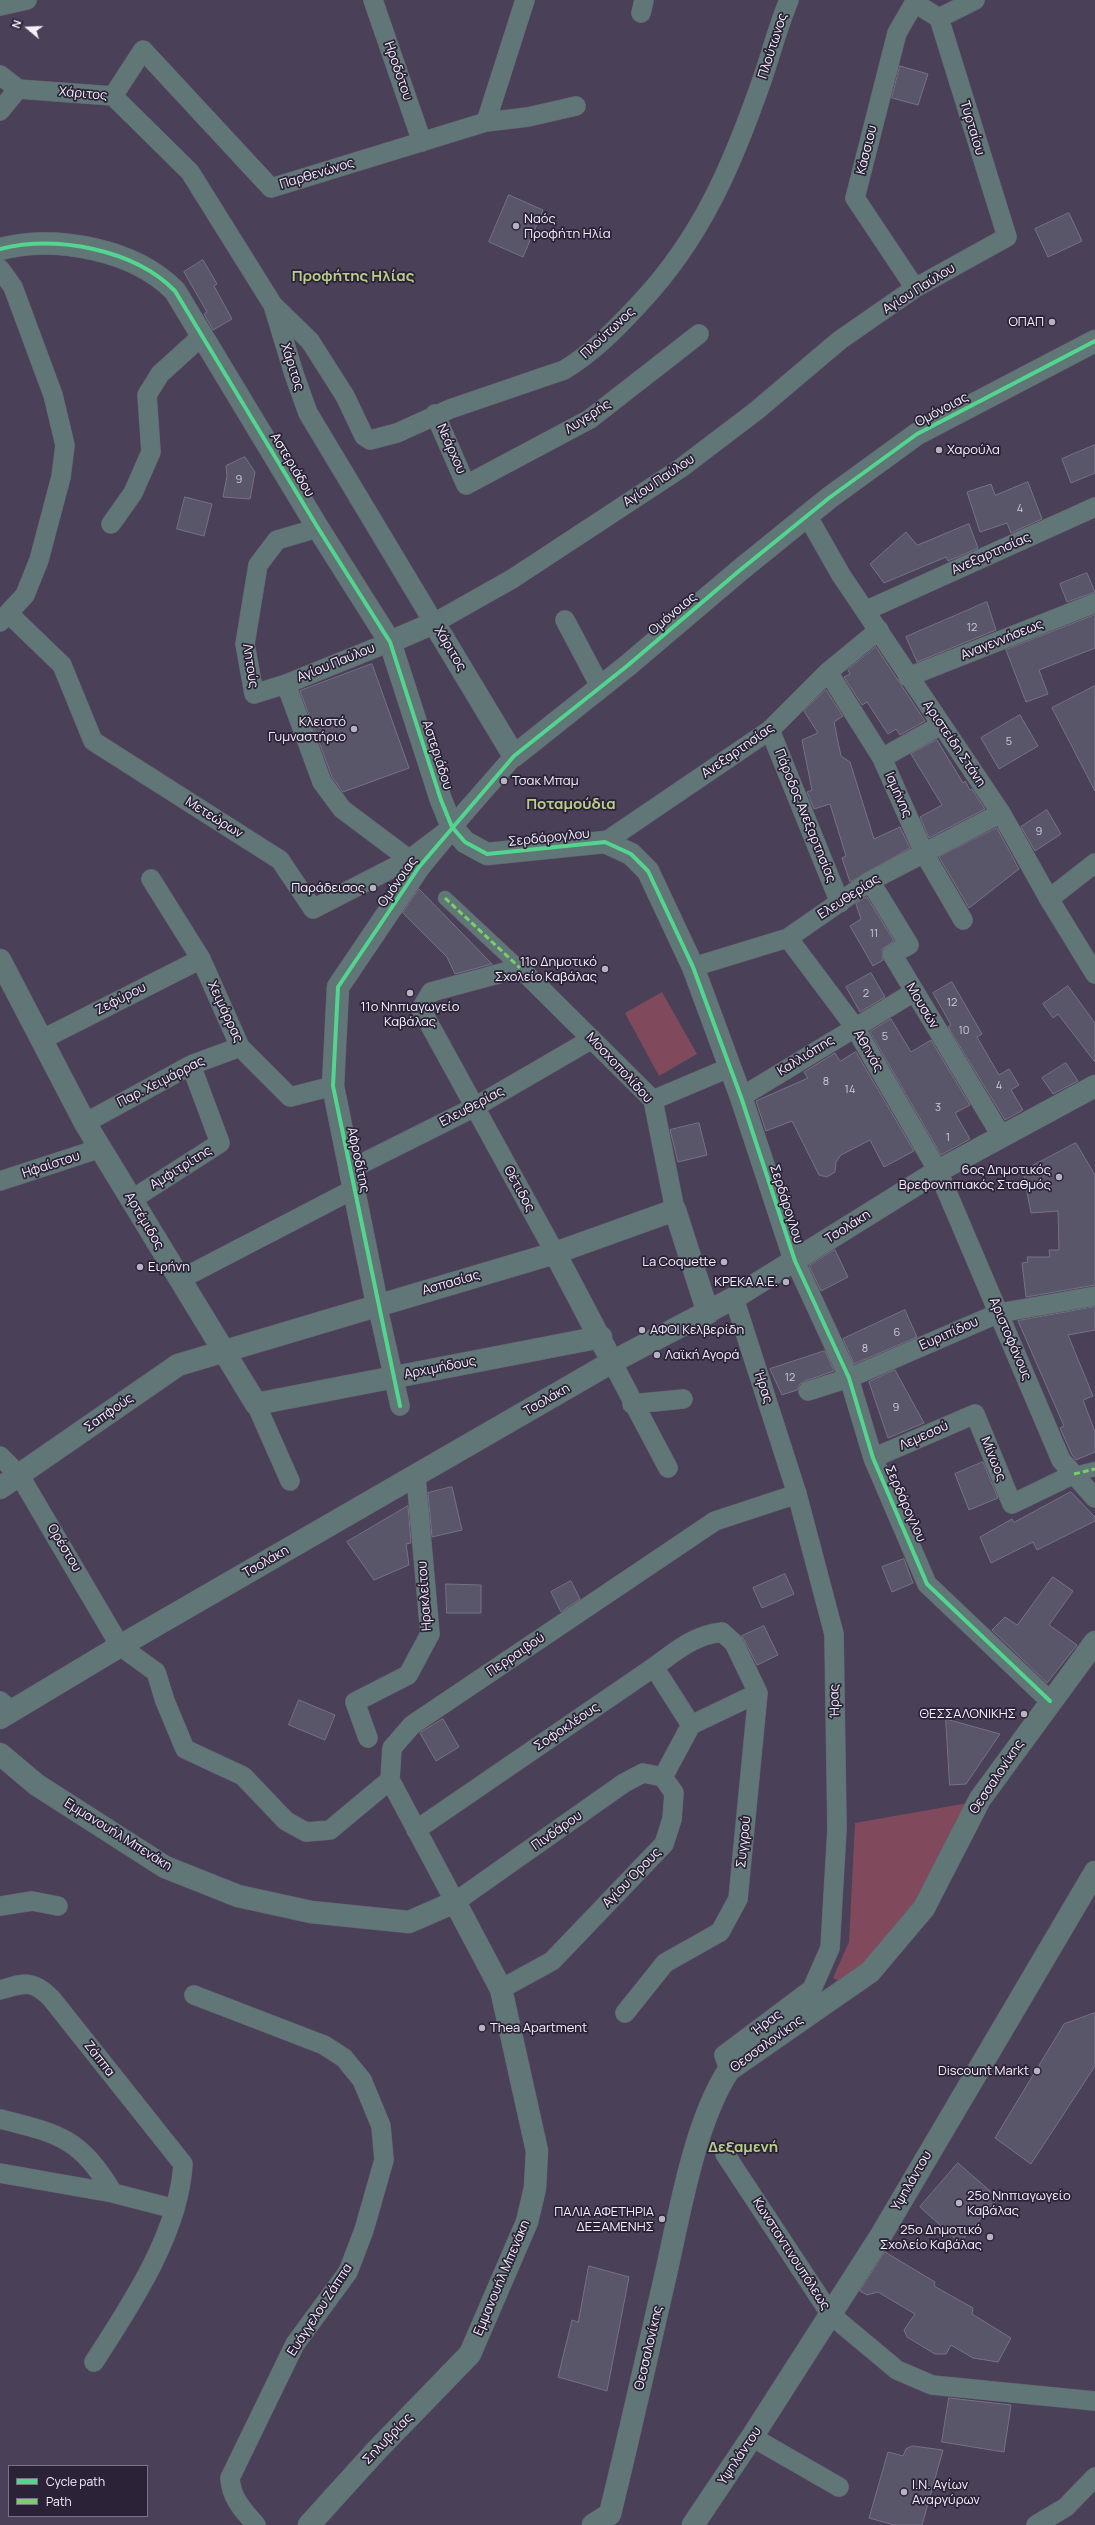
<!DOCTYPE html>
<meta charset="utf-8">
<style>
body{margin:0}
#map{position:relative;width:1095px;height:2525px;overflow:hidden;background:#4a4058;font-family:Manrope,sans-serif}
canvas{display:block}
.legend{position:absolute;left:8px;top:2465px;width:140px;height:52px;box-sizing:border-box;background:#2b2237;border:1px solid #7b7486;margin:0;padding:5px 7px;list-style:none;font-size:12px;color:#f4f0fc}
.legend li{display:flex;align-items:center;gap:8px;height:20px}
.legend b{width:20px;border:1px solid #7b7486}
.north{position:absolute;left:8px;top:8px;width:40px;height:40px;-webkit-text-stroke:3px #2b2237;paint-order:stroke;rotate:289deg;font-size:11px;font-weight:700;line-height:16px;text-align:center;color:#f4f0fc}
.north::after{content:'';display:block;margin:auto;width:14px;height:18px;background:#f4f0fc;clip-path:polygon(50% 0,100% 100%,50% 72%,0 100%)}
</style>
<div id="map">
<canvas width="1095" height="2525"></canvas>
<ul class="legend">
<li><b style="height:5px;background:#53d58f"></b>Cycle path</li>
<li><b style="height:5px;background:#78d068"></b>Path</li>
</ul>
<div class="north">N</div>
</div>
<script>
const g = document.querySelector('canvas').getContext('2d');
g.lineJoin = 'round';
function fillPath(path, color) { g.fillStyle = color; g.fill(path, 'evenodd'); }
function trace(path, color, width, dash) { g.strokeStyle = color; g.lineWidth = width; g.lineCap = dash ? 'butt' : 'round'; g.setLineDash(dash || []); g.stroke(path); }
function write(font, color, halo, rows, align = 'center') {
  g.font = font + ' Manrope,sans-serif'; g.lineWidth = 3.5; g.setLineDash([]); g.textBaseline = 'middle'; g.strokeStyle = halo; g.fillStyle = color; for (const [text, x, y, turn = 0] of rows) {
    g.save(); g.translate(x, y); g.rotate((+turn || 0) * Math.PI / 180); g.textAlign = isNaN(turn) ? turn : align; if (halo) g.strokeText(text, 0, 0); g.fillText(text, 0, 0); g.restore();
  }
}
fillPath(new Path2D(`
 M662,992l35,62 -38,22 -34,-63z
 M968,1803l-58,113 -67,67 -10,-5 16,-36 6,-119z`), '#804a5c');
const building = new Path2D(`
 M900,66l28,8 -10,31 -26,-7z
 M509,195l34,15 -20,47 -34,-15z
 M1069,213l13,28 -34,16 -13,-28z
 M203,260l14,24 -3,2 18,33 -19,11 -9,-16 3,-2 -23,-40z
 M1095,445v28l-24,10 -9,-24z
 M245,457l10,15 -5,27 -27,-2 4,-21 -1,-10z
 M1028,482l14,37 -31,14 -4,-10 -27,9 -13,-40 24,-8 4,11z
 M185,497l27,7 -8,32 -27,-7z
 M969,524l9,24 -13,6 -17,7 -2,-4 -62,26 -14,-19 36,-32 11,13z
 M1087,573l8,19 -28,10 -7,-18z
 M987,602l9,28 -79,32 -11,-25z
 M1095,615v33l-56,22 9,24 -22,8 -20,-52z
 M876,647l49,74 -25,14 -4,-6 -8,5 -21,-32 -5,3 -18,-28 6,-3 -2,-4z
 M372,664l37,104 -66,24 -11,-15 -32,-86z
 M1095,686v105l-43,-83z
 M826,690l17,26 -9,6 7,34 9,6 24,77 26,-12 10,21 -60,34 -8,-24 4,-2 -16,-52 -16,5 -7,-17 5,-2 -10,-50 16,-7 -14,-22z
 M1020,715l18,31 -39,23 -18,-31z
 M937,740l26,43 2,-2 5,9 2,-1 13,20 -56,29 -9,-21 22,-12 -31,-51z
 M1047,810l14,24 -26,17 -14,-24z
 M997,828l22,41 -50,39 -30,-51z
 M419,889l73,75 -37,10 -8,-17 -44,-44z
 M867,897l27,44 -12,8 1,11 -10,6 -23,-40 11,-7 -5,-15z
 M871,973l14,24 -25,15 -14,-25z
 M952,982l30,52 -5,3 22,38 10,-6 10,16 -8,5 12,20 -18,10 -57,-93 3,-2 -18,-32z
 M1068,986l27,37v39l-37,-48 -5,4 -10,-14z
 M891,1019l20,33 20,-12 39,65 -15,8 15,26 -29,16 -71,-123z
 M856,1052l58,99 -30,16 -14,-27 -29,15 -5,7 -1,10 -8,5 -8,-2 -27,-54 -26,10 -10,-30 52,-23 -4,-6 31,-19 5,8z
 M1066,1063l12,18 -25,13 -11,-16z
 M699,1123l8,32 -29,7 -8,-32z
 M1076,1143l19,32v110l-69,12 -4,-34 6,-1 -1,-5h23l-1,-7h10l-1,-39 -27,2 -8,-42z
 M835,1250l13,27 -27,14 -12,-25z
 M1095,1307v23l-27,5 25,61 -10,4 12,32v20l-19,8 -4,-5 -12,-27 4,-2 -46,-105z
 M905,1310l12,27 -63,27 -11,-25z
 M825,1351l9,20 -29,10 -5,3 -3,6 -15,5 -12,-26z
 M895,1370l29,53 -36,15 -19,-56z
 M983,1462l15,36 -29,12 -14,-36z
 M452,1487l10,43 -30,7 -4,-44z
 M1071,1492l24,25v4l-58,29 -4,-8 -42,21 -11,-26 32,-18 2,3z
 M408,1506l3,37 -5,1 3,21 -35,15 -27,-38z
 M904,1559l9,24 -21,9 -10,-25z
 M785,1574l9,20 -32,14 -9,-20z
 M1053,1577l20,14 -24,34 28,20 -30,38 -55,-53 13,-13 12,8z
 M571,1581l9,18 -19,13 -10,-20z
 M446,1584l35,1v28h-34z
 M764,1626l14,29 -21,10 -15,-29z
 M299,1700l36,15 -10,25 -36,-15z
 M443,1719l16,28 -23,14 -16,-28z
 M946,1719l54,15 -34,50 -16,1z
 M1095,2013v53l-64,98 -36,-26 69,-114z
 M958,2163l40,35 -38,45 -40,-36z
 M885,2252l50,30 -1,4 39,22 -1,6 39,24 -13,24 -25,-4 -22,-13 -5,9h-11l-28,-17 -3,-7 11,-16 -37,-22 -11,3 -7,-4z
 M589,2266l40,11 -22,114 -49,-14 14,-57 6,2z
 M949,2398l62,7 -7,47 -62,-10z
 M913,2446l30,4 -21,75h-28l-25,-7 19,-66 15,4 3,-7z`);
fillPath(building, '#5a566a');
trace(building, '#767286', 1);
const pedestrian = new Path2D(`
 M445,898l75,70
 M1074,1474l21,-5`);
const minor = new Path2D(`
 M373,0l49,142
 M915,3l24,15 36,-18
 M0,6l27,-6
 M641,13l3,-13
 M0,75l18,14 95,7 77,76 83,133 21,69 14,39 126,210 78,-44 169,-111 75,-57 84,-71 75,-52 92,-51 -68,-219
 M113,96l30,-46 128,138 215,-66 42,-5 48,-11
 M0,111l18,-22
 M486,122l39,-122
 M0,269l13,18 40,108 12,50 -4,32 -22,83 -14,35 -25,27
 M915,288l-60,-90 42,-165 19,-33
 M274,306l36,35 35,55 19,40 6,4 27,-7 53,-24 114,-39c30,-18 54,-43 77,-68 61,-65 92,-139 121,-222 9,-26 16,-54 27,-80
 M435,414l31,71 124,-66 109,-85
 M808,517l33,58 160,238 48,86 46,75
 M111,524l22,-31 18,-41 -4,-57 13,-21 43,-39
 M318,528l-41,12 -19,25 -13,79 9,50 32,-10 36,98 20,27 76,57
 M865,611l230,-104
 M9,614l53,51 31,76 187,119 33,49 97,-50 42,-32 62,-71
 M565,620l36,68
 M828,672l54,86 42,95 39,67
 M908,677l187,-74
 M286,684l104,-42
 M770,730l70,173
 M882,758l59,-33
 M605,842l165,-112 58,-58 51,-42
 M151,879l50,80 39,88 50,50 43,-11
 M870,881l39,64 -17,9 110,183
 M1049,899l46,-36
 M788,938l66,88 84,145 123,289 34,38
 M693,967l95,-29 82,-57 131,-68
 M41,1040l160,-81
 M741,1097l173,-105
 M653,1100l78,-33
 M85,1123l106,-58 49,-18
 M349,1170l124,-62 119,-69
 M0,1181l101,-33
 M131,1200l89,-57 -29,-78
 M555,1253l-134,-244 10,-17 89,-24 133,132 22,110
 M795,1261l54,117 24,80 54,126 123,117
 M179,1280l175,-91
 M377,1304l23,102
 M612,1362l56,106
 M808,1391l41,-13 150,-65 96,-17
 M256,1404l34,77
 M632,1404l51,-5
 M0,1456l20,20 100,170 36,26 9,29 20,48 58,27 43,45 20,11 24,-2 60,-50
 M873,1458l102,-44 37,90 62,-30
 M0,1701l11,9
 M691,1725l67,-32
 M368,1738l-13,-36 53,-27 22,-41 -14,-157
 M663,1777l-20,-4 -19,10 -169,119 -65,-122 2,-32 20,-23 303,-204 82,-27
 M416,1830l238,-163c22,-16 40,-32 68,-35l12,11 24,50 -20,206 -18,33 -55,31 -40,50
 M0,1906l32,-5 26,5
 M501,1989l51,-28 112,-117 8,-25 2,-26 -11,-16 28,-52 -37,-58
 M0,1990c24,-7 32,-11 51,8l132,166c-4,69 -52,141 -89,198
 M194,1995l130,50 20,13 18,22 19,46 3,34 -20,70 -16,42 -53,72 -65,134c1,20 13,32 26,47
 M729,2070l-5,-15 88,-66 18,-41 7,-119 -3,-195 -37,-140 -63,-196
 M0,2119c60,15 80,19 113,74
 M725,2154l106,161 66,55 35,15 163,16
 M0,2173l113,20 62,16
 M752,2437l87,50
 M1036,2525l30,-18 29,-30`);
const tertiary = new Path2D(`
 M0,249c56,-14 134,0 175,42l143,237 72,114 51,158 11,27 13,15 22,12 118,-12 26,12 17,17 45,96 48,130 54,164
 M390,642l44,-19 80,133 113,-90 112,-95 90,-73 88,-64 178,-93
 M0,960l85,163 171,281 345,-67
 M555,1253l51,97
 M377,1304l-44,-218 5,-99 81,-120 33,-40
 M0,1488l178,-123 377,-112 120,-43 33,103
 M0,1718l120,-72 492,-284 122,-64 204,-127 157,-85
 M0,1754l37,31 128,82 73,29 73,16 98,10 46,-20 46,87 36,162 -2,37 -8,34 -57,132 -94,97 -67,74
 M593,2525l17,-11c20,-81 38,-163 57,-245 13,-59 29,-150 62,-199l141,-98 54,-64 56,-109 115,-157
 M693,2525l59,-88 128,-200 215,-365`);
trace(pedestrian, '#665e71', 15);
trace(minor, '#665e71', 20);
trace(tertiary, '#665e71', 23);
trace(pedestrian, '#617676', 14);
trace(minor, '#617676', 19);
trace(tertiary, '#617676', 22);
trace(new Path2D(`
 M445,898l75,70
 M1074,1474l21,-5`), '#78d068', 3, [6, 3]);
trace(new Path2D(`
 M0,249c56,-14 134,0 175,42l143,237 72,114 51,158 11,27 13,15 22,12 118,-12 26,12 17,17 45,96 48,130 54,164 54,117 24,80 54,126 123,117
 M400,1406l-67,-320 5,-99 81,-120 95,-111 113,-90 112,-95 90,-73 88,-64 178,-93`), '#53d58f', 4);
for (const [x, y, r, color] of [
 [516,226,4,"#b8b2c3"],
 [1052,322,4,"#b8b2c3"],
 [939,450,4,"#b8b2c3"],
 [354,729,4,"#b8b2c3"],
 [504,781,4,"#b8b2c3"],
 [373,888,4,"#b8b2c3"],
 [605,969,4,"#b8b2c3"],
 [410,993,4,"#b8b2c3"],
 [1059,1177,4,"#b8b2c3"],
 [724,1262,4,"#b8b2c3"],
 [140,1267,4,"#b8b2c3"],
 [786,1282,4,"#b8b2c3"],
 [642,1330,4,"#b8b2c3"],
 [657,1355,4,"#b8b2c3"],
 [1024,1714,4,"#b8b2c3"],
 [482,2028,4,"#b8b2c3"],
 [1037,2071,4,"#b8b2c3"],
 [959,2203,4,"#b8b2c3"],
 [662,2219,4,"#b8b2c3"],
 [990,2237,4,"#b8b2c3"],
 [904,2492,4,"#b8b2c3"]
]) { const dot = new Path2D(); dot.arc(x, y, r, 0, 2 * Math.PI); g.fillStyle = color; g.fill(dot); trace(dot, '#2b2237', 1.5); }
write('11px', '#cecad8', null, [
 ["9",239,480],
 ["4",1020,509],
 ["12",972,628],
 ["5",1009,742],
 ["9",1039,832],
 ["11",874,934],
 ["2",866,994],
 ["12",952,1003],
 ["10",964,1031],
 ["5",885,1037],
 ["8",826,1082],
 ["4",999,1086],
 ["14",850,1090],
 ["3",938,1108],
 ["1",948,1138],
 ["6",897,1333],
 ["8",865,1349],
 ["12",790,1378],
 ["9",896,1408]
]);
write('13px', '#f4f0fc', '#2b2237', [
 ["Πλούτωνος",773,46,-72],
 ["Ηροδότου",398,71,71],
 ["Χάριτος",83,94,5],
 ["Τυρταίου",972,128,73],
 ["Κάσσιου",867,150,-76],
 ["Παρθενώνος",317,174,-17],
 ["Αγίου Παύλου",919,289,-32],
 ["Πλούτωνος",608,333,-43],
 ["Χάριτος",292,367,72],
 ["Ομόνοιας",942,410,-28],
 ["Λυγερής",588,417,-33],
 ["Νεάρχου",451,449,66],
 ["Αστεριάδου",292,465,59],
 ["Αγίου Παύλου",659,481,-34],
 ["Ανεξαρτησίας",991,554,-24],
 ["Ομόνοιας",673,614,-40],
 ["Αναγεννήσεως",1002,640,-22],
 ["Χάριτος",450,649,59],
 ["Αγίου Παύλου",336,663,-22],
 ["Λητούς",250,666,81],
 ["Αριστείδη Στάνη",954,744,56],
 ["Ανεξαρτησίας",738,751,-35],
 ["Αστεριάδου",437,755,72],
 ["Ισμήνης",898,795,66],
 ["Πάροδος Ανεξαρτησίας",805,816,68],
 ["Μετεώρων",214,818,32],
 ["Σερδάρογλου",549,838,-6],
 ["Ομόνοιας",398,882,-55],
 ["Ελευθερίας",849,897,-33],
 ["Ζεφύρου",121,999,-27],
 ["Μουσών",922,1006,59],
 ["Χειμάρρας",225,1012,65],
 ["Αθηνάς",868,1051,60],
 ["Καλλιόπης",806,1056,-32],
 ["Μοσχοπολίδου",619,1068,47],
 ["Παρ. Χειμάρρας",161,1082,-27],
 ["Ελευθερίας",472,1107,-28],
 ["Αφροδίτης",358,1160,78],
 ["Ηφαίστου",51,1165,-18],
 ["Αμφιτρίτης",181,1168,-32],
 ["Θέτιδος",519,1189,61],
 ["Σερδάρογλου",786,1204,72],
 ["Αρτέμιδος",144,1221,59],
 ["Τσολάκη",848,1227,-32],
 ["Ασπασίας",451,1283,-16],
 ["Ευριπίδου",949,1334,-24],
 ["Αριστοφάνους",1010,1339,67],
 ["Αρχιμήδους",440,1368,-11],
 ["Ήρας",763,1387,72],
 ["Τσολάκη",547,1400,-30],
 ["Σαπφούς",109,1413,-35],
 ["Λεμεσού",924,1436,-24],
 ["Μίνωος",993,1459,68],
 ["Σερδάρογλου",905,1504,66],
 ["Ορέστου",64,1548,59],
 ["Τσολάκη",266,1562,-30],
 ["Ηρακλείτου",425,1596,-94],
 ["Περραιβού",516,1655,-34],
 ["Ήρας",835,1701,-91],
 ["Σοφοκλέους",567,1727,-34],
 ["Θεσσαλονίκης",997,1777,-56],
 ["Πινδάρου",557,1831,-35],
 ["Εμμανουήλ Μπενάκη",118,1835,32],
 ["Συγγρού",744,1842,-84],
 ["Αγίου Όρους",632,1878,-46],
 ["Ήρας",767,2023,-37],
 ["Θεσσαλονίκης",767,2044,-36],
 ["Ζάππα",99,2059,52],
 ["Υψηλάντου",912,2181,-60],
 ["Κωνσταντινουπόλεως",791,2254,57],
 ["Εμμανουήλ Μπενάκη",502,2278,-67],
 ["Ευάγγελου Ζάππα",320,2310,-57],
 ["Θεσσαλονίκης",649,2348,-77],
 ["Σηλυβρίας",388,2439,-46],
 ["Υψηλάντου",740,2456,-56]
]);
write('13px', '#f4f0fc', '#2b2237', [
 ["Ναός",524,219,"left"],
 ["Προφήτη Ηλία",524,234,"left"],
 ["ΟΠΑΠ",1044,322],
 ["Χαρούλα",947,450,"left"],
 ["Κλειστό",346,722],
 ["Γυμναστήριο",346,737],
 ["Τσακ Μπαμ",512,781,"left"],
 ["Παράδεισος",365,888],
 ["11ο Δημοτικό",597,962],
 ["Σχολείο Καβάλας",597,977],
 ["11ο Νηπιαγωγείο",410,1007,"center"],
 ["Καβάλας",410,1022,"center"],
 ["6ος Δημοτικός",1051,1170],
 ["Βρεφονηπιακός Σταθμός",1051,1185],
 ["La Coquette",716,1262],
 ["Ειρήνη",148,1267,"left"],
 ["ΚΡΕΚΑ Α.Ε.",778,1282],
 ["ΑΦΟΙ Κελβερίδη",650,1330,"left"],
 ["Λαϊκή Αγορά",665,1355,"left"],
 ["ΘΕΣΣΑΛΟΝΙΚΗΣ",1016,1714],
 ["Thea Apartment",490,2028,"left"],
 ["Discount Markt",1029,2071],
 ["25ο Νηπιαγωγείο",967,2196,"left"],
 ["Καβάλας",967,2211,"left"],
 ["ΠΑΛΙΑ ΑΦΕΤΗΡΙΑ",654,2212],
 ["ΔΕΞΑΜΕΝΗΣ",654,2227],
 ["25ο Δημοτικό",982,2230],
 ["Σχολείο Καβάλας",982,2245],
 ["Ι.Ν. Αγίων",912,2485,"left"],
 ["Αναργύρων",912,2500,"left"]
], 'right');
write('bold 15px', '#b8cf86', '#2b2237', [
 ["Προφήτης Ηλίας",353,277],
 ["Ποταμούδια",571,805],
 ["Δεξαμενή",743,2148]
]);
</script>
